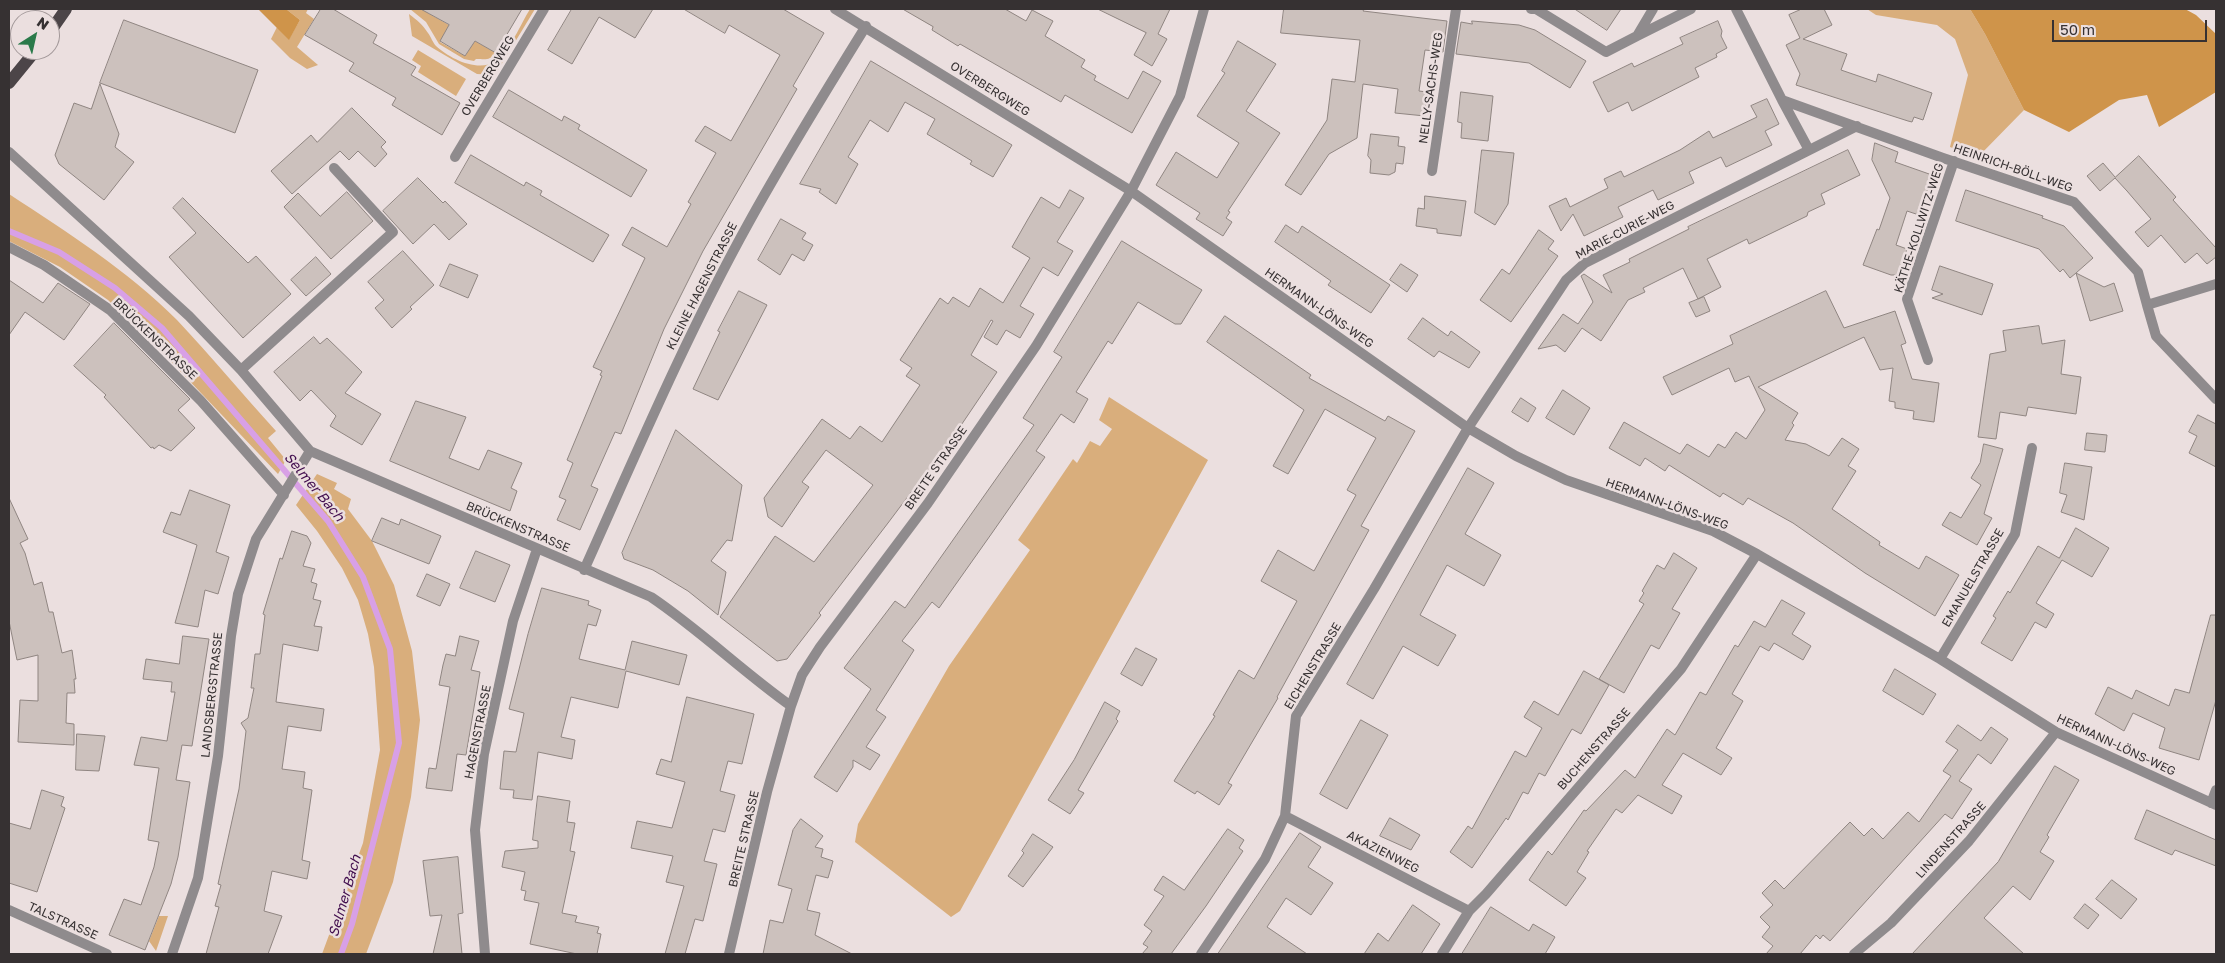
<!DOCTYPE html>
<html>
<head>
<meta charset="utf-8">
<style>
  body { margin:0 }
  #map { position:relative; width:2225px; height:963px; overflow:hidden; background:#ebdfdf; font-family:"Golos Text",sans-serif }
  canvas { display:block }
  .frame { position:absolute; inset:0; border:10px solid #363132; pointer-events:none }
  .north { position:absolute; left:10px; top:10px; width:50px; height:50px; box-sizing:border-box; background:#ebdfdf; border:1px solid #a3999a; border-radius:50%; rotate:35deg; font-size:14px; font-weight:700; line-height:20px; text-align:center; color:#363132 }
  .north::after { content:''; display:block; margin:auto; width:18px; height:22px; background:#2a7a4a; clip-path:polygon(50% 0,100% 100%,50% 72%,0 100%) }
  .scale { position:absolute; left:2052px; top:20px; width:155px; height:22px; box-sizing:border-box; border:2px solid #363132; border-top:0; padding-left:6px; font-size:15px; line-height:18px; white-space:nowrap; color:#363132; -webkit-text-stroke:4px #ebdfdf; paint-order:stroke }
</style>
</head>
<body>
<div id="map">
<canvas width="2225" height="963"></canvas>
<div class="frame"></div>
<div class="north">N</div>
<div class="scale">50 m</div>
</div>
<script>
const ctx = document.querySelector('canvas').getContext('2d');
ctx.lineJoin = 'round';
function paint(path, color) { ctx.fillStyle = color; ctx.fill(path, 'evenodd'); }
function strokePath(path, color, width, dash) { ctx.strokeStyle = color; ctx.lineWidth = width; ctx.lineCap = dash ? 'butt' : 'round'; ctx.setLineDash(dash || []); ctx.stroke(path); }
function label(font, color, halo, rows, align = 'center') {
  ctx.font = font + ' "Golos Text",sans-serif'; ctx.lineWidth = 5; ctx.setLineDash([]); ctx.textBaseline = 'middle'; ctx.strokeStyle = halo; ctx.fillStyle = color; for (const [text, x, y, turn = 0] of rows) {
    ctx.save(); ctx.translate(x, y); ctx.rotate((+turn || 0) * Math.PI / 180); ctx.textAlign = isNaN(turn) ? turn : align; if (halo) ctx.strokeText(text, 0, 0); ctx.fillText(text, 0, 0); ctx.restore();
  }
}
const green = new Path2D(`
  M286,9H308L306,13L314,19L297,47L318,65L307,69L290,58L271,39L277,27L289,39L300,20Z
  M410,9H430L428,13L449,25L440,42L465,56L475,41L496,53C489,61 486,59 476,59L474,61L464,59L439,44L426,22Z
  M530,9H535L495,75L477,74L412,36L409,14C417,20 423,25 428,33C431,37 433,43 436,46C450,59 479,73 496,61C509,52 522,22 530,9Z
  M1867,9H1970L1985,34L2024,110L1978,157L1950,147L1968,75L1955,39L1937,25L1876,15Z
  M418,50L466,79L456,96L418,72L421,66L412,60Z
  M9,194C67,232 127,270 177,320C211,356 243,395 276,431L268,438L286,460L278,474L161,351L108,300L60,267L9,241Z
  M1109,397L1208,460L960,911L951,917L855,842L858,824L949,666L1030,550L1018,540L1073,459L1077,463L1090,441L1100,446L1112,429L1099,420Z
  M317,474L337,483L334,489L351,499L348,509L372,541L394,585L412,651L420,720L411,797L393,882L366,954H322L363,843L380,750L374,667L368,634L358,600L342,568L317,531L296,505Z
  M159,916H168L156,951L149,941Z`);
const forest = new Path2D(`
  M258,9H286L300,20L289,40Z
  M1970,9H2185L2196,15L2216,34V92L2159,127L2147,95L2119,100L2069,132L2024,110L1985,34Z`);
const stream = new Path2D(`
  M9,231L59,252L115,288L162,328L328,521L363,577L390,649L399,743L352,924L341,954`);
const building = new Path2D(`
  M321,9H333L377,35L373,43L416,67L411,75L460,103L442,135L392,105L396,98L349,71L354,63L305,35Z
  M421,9H522L496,53L475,41L465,56L440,41L449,25Z
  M572,9H653L635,38L599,17L572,64L548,50Z
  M684,9H783L824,33L793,86L797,89L703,251L664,329L621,434L615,432L591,486L598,489L580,530L557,520L566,500L559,497L573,463L567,460L602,376L600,375L602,371L593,367L645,258L622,245L632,227L667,247L691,204L688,202L716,153L695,141L705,126L731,141L780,55L729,25L725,33Z
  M903,9H1005L1026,21L1032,10L1053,21L1045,36L1085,60L1081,67L1096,76L1094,80L1128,99L1143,71L1161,81L1132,133L1065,95L1061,102L960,44L958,46L932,30L933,27Z
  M1098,9H1170L1158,34L1167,39L1152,66L1134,55L1146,33Z
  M1284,9H1364L1363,11L1447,21L1443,52L1425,50L1419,91L1427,92L1425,116L1395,113L1398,89L1363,84L1357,138L1329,154L1301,195L1285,185L1327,120L1332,79L1355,82L1360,40L1281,33Z
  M1575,9H1621L1607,30Z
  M1802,9H1824L1832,25L1803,39L1847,54L1841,70L1876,82L1878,74L1932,93L1923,120L1914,117L1912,122L1908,121L1796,85L1800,74L1786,45L1800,38L1789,15Z
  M124,20L258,70L235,133L100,83Z
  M1472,21L1519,25L1535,30L1586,61L1570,88L1529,63L1456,54L1461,22L1472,24Z
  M1718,21L1722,31L1721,36L1727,48L1716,54L1717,57L1695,68L1699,77L1632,111L1628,102L1608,112L1593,82L1632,63L1634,67L1683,44L1680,38Z
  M1238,41L1276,64L1246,111L1280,133L1228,211L1230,212L1226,218L1232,222L1223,236L1196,219L1200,213L1156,185L1176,152L1217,178L1239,143L1197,116L1225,73L1222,71Z
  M871,61L1012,145L993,177L970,164L972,161L927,134L935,119L905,102L888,132L870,120L848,157L858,164L836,204L819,192L821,189L800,184Z
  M100,84L119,134L115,147L134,162L104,200L59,164L55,155L74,103L91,109Z
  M509,90L562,121L564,116L580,125L578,129L647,170L631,197L493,117Z
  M1461,92L1493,96L1488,141L1461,138L1462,123L1458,122Z
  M1767,99L1779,124L1765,131L1772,145L1726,167L1721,157L1689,172L1694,183L1658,200L1653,190L1618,207L1623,217L1584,236L1573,214L1561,231L1549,206L1566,198L1570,207L1608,188L1604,179L1621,171L1624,177L1680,150L1709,131L1713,138L1757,117L1751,106Z
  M352,108L386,142L381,147L387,154L375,167L358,151L349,160L340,151L292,194L271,171L311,135L317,142Z
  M1371,134L1399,137L1398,146L1405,147L1403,164L1396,163L1395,172L1389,175L1370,173L1371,160L1368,156Z
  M1875,143L1898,152L1895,162L1932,175L1919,215L1907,211L1896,245L1907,249L1898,275H1891L1863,265L1877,229L1879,230L1890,198L1872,160Z
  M1482,150L1514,153L1508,204L1495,225L1475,213Z
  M1848,150L1860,175L1821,194L1825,204L1808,212L1807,216L1749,244L1747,239L1707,259L1721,287L1698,299L1683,268L1643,288L1645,292L1628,300L1601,341L1582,328L1565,352L1556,345L1538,349L1563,314L1578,324L1593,302L1581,276L1584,274L1612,293L1603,275L1630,262L1629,259L1689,229L1688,227Z
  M471,155L524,186L526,182L542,191L540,195L609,235L593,262L455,183Z
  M2139,156L2176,197L2173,200L2216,248V257L2207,264L2197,253L2185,263L2161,235L2148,247L2135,232L2151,219L2127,191L2115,178L2100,191L2087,176L2103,163L2115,177Z
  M418,178L443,203L445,201L467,224L449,240L434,224L413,244L383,211Z
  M1070,190L1084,198L1057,242L1073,251L1058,276L1043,267L1020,306L1034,314L1020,338L1006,330L997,345L984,337L993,321L991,320L971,355L997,372L918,489L915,487L888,523L819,613L821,615L787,659L777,661L720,617L775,536L814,562L873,485L826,450L802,482L809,487L782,527L768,517L764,498L822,419L850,439L860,426L882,442L920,385L906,376L912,368L900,360L940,298L948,304L953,297L969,307L980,288L1003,303L1030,258L1012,247L1028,219L1041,197L1059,208Z
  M1966,190L2043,216L2042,218L2064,226L2093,258L2076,273L2104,287L2114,283L2123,311L2090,321L2076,273L2070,278L2063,269L2060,272L2039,249L1956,221Z
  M347,192L373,221L331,259L284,207L298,193L320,216Z
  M1425,196L1466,201L1461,236L1437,233V229L1416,226L1418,208L1424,209Z
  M183,198L248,263L256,256L291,294L243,338L169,257L196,233L173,208Z
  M781,219L806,233L802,239L813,245L804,261L792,254L780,275L758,260Z
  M1286,225L1298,233L1302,226L1390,285L1371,313L1328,285L1331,281L1275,242Z
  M1539,230L1554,241L1548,249L1558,256L1511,322L1480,300L1502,269L1509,274Z
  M1122,241L1202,290L1181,324H1175L1138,302L1112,344L1108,341L1076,392L1088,399L1074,423L1061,414L1036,451L1045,457L992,533L939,608L932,602L902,641L914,650L876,710L886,717L866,747L880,755L870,770L853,760V767L837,792L814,777L871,689L844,668L895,601L905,608L1034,425L1023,418L1062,357L1054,352Z
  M403,251L434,285L410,307L412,309L392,328L375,308L384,300L368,282Z
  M316,257L331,274L306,296L291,280Z
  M450,264L478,275L468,298L440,286Z
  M1401,264L1418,275L1407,292L1390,280Z
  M1940,266L1993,284L1982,315L1932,298L1943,294L1932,290Z
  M9,280L43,303L58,283L90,304L64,340L25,312L9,335Z
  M739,291L767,305L718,400L693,389L720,332L718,331Z
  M1826,291L1844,328L1895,311L1906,343L1901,345L1912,379L1939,383L1934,422L1913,419L1914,411L1895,408V402L1889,401L1893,368L1880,370L1864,337L1758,387L1798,413L1792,423L1794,425L1785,440L1806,444L1829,456L1842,438L1859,449L1848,466L1856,471L1832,509L1880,542L1879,545L1919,569L1926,556L1959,575L1935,616L1865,573L1793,523L1748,498L1743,505L1723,493L1720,497L1669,465L1665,471L1645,458L1640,466L1609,448L1624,422L1680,454L1687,444L1709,457L1718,444L1725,448L1736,432L1746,439L1765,410L1749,376L1735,382L1729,368L1672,395L1663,377L1733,344L1730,336Z
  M1704,297L1710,311L1696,317L1689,303Z
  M1225,316L1311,375L1309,378L1385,421L1388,416L1415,431L1361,526L1369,530L1277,697L1278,698L1228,783L1232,785L1219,805L1197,791L1195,794L1174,781L1215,716L1213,715L1239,670L1254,679L1297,601L1261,581L1278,550L1314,571L1356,495L1347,490L1376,438L1325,409L1288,474L1273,466L1304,410L1207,342Z
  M1423,318L1448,336L1451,331L1480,352L1469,368L1439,351L1434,357L1408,339Z
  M114,323L190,399L178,410L195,428L171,451L159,445L154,449L153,447L151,448L104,397L106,395L74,366Z
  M2039,326L2042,344L2065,340L2061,374L2081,377L2076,414L2028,407L2026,416L2000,412L1996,439L1978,437L1990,354L2006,351L2003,331Z
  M314,337L320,344L327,338L362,372L345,393L381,414L362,445L330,426L336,416L311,390L300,401L274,372Z
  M1563,390L1590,408L1574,435L1546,418Z
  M1521,398L1536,408L1528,422L1512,412Z
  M416,401L466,417L449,458L479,470L488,450L522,463L511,488L517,491L510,511L390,461Z
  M2198,415L2216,424V467L2189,453L2197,436L2189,432Z
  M676,430L742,485L732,541L727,540L711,561L726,572L718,615L688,591L653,570L624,559L622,553Z
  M2087,433L2107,435L2105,452L2085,450Z
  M1984,444L2003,449L1984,514L1992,518L1977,545L1942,525L1950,512L1961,518L1981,485L1971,478L1980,463Z
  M2065,463L2092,467L2084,520L2061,512L2067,495L2060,493Z
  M1468,468L1494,483L1465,534L1501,555L1484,586L1447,565L1420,615L1456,635L1438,666L1403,646L1373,699L1347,684Z
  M190,490L230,505L216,552L229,557L218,594L205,590L198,627L175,623L197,545L163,532L171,512L180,515Z
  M9,498L28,539L20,543L25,553L34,585L42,582L49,612H53L62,653L72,650L76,679H74L75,693H67L66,723L74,724V745L18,742L20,700L38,701V655L17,660L9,621Z
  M382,518L399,525L401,519L441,536L429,564L372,541Z
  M2076,528L2109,548L2092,577L2062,560L2036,603L2054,614L2046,628L2035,622L2012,661L1981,643L1996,618L1993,616L2008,591L2010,593L2038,546L2059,558Z
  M292,531L307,536L311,543L303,566L315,569L311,582L317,584L313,599L321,601L314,626L322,627L318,651L283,644L276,702L324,709L321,731L288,726L282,769L305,772L303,788L312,790L302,860L310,862L307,879L272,871L264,911L282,916L268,954H206L219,907L215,906L221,885L218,884L239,789L246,731L241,723L248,718L254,688H251L255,654H260L265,615L263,614L280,558L282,559Z
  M476,551L510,565L495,602L460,588Z
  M1674,553L1697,568L1672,609L1680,613L1659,649L1651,645L1624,693L1599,679L1644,604L1639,601L1644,593L1642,591L1657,565L1664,569Z
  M427,574L450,584L440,606L417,596Z
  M542,588L589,601L588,605L601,610L596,626L588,624L579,659L625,670L632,641L687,655L679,685L626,671L618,708L571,697L561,737L575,740L572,759L538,752L532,800L513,798L514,790L500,789L504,751L516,752L524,713L509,709L528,634Z
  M1782,600L1805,613L1792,634L1811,646L1803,660L1774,643L1769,651L1760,646L1732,694L1743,701L1716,748L1732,758L1721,775L1683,753L1662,785L1682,796L1672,814L1638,795L1622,813L1616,809L1587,851L1589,852L1577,872L1586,878L1566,906L1529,880L1548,851L1552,855L1584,810L1586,811L1625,770L1635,778L1667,729L1675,735L1700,692L1706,695L1735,645L1738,647L1754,621L1765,627Z
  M2211,615H2216V700L2199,760L2159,748L2165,728L2133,713L2124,731L2095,714L2108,687L2132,699L2136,690L2169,706L2175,689L2189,693Z
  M183,636L209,639L192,746L182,745L176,780L190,782L178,857L171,884L145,950L109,935L124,899L141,905L154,867L159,842L148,840L159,768L134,765L141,737L167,741L175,692H171L172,682L143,679L146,659L179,664Z
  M460,636L479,641L471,670L480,672L466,755L457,754L452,791L426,788L429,768L436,769L450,687L439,685L443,665L446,654L455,656Z
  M1136,648L1157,659L1142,686L1121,674Z
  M1895,669L1936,694L1923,715L1883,691Z
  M1584,671L1609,685L1581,734L1572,729L1545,776L1539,773L1528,794L1523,792L1508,820L1506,818L1472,868L1450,852L1468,826L1472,829L1515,751L1526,757L1542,728L1524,717L1534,701L1558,715Z
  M687,697L754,714L742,764L728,761L720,791L735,795L725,832L713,829L704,861L717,864L703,921L695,919L685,954H665L684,886L666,882L673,856L631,848L637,821L672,828L685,782L656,774L661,759L671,762Z
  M1105,702L1120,711L1116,719L1118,721L1078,790L1084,793L1070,814L1048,800L1074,760Z
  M1361,720L1388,735L1347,809L1320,794Z
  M1958,725L1981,741L1991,727L2008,739L1991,764L1978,754L1959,781L1972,789L1952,819L1945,814L1830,941L1823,935L1820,939L1816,935L1800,954H1766L1773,946L1762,937L1770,927L1760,917L1773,905L1762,893L1775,880L1784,889L1850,822L1864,836L1872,828L1883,839L1908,812L1919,822L1951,776L1943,771L1958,750L1946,742Z
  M77,734L105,736L99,771L76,770Z
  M2055,766L2079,780L2047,835L2049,837L2040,852L2054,861L2030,900L2013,886L1984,918L2024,954H1912L1998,862Z
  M42,790L64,797L61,806L65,808L37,892L9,883V823L30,829Z
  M538,796L570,801L567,822L575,823L570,851L575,852L562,913L577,916L575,922L599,927L597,933L601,934L597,954H577L530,944L539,903L524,900L526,891L521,890L525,872L502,867L505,851L538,848V841L533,840Z
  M2147,810L2216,840V866L2175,850L2172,855L2135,839Z
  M1390,818L1420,835L1411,850L1380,836Z
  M801,819L823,836L815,847L823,849L821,857L833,861L828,878L816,875L807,910L820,913L815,935L852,954H763L770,920L783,923L792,889L778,885L793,830Z
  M1228,829L1244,840L1239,848L1243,851L1206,906L1171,954H1142L1148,947L1143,944L1152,931L1144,925L1164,896L1154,890L1163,876L1184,890Z
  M1300,833L1321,847L1308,867L1333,883L1311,915L1286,898L1267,927L1307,954H1218Z
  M1033,834L1053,847L1023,887L1008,876L1024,853L1022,851Z
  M458,857L463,913L458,914L462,954H433L442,915L430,916L423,861Z
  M2112,880L2137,899L2121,919L2096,899Z
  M2085,904L2099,915L2088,929L2074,918Z
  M1413,905L1440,924L1421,954H1364L1378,933L1388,941Z
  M1491,907L1529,931L1533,924L1555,937L1545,954H1462Z`);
const street = new Path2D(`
  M835,9L1131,191L1468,428L1516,456L1566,480L1713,531L1757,554L1940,659L2056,732L2216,805
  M1531,9H1536L1606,52L1637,36L1653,9
  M1736,9L1782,100L1943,158L2074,202L2138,272L2147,305L2216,284
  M1637,36L1691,9
  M1782,100L1809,150
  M9,152L189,316L241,370L310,451L651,597C700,630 743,672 791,706
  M455,157L544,9
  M1432,171L1456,9
  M9,247L44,265L110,310L201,401L284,495
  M2147,305L2156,336L2216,399
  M1928,360L1907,299L1954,161
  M241,370L393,232L334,168
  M584,570C636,454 686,336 748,224C785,157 825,92 866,26
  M1940,659L2015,534L2032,448
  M2211,803L2216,790
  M1285,816L1469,911
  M9,910L107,954
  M172,954L198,878L218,756L231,636L238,594L256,539L310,451
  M485,954L475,830L484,754L513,621L537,549
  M729,954L767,792L791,706L802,675L820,647L928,503L1036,346L1131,191L1180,96L1204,9
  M1201,954L1265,859L1285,816L1296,716L1374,589L1468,428L1566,280L1585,263L1857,126
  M1442,954L1469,911L1486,894L1681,669L1757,554
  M1854,954L1891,923L1969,841L2056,732`);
const primary = new Path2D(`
  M50,32L66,9
  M9,83L36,50`);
const streetNames = [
  ["OVERBERGWEG",488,76,-59],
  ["NELLY-SACHS-WEG",1431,88,-82],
  ["OVERBERGWEG",990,89,32],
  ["HEINRICH-BÖLL-WEG",2013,168,19],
  ["KÄTHE-KOLLWITZ-WEG",1919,228,-72],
  ["MARIE-CURIE-WEG",1625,230,-28],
  ["KLEINE HAGENSTRASSE",702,286,-63],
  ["HERMANN-LÖNS-WEG",1319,308,35],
  ["BRÜCKENSTRASSE",155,339,44],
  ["BREITE STRASSE",936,468,-55],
  ["HERMANN-LÖNS-WEG",1667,504,20],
  ["BRÜCKENSTRASSE",518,527,23],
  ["EMANUELSTRASSE",1973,578,-60],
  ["EICHENSTRASSE",1313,666,-59],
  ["LANDSBERGSTRASSE",212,695,-84],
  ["HAGENSTRASSE",478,732,-79],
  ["HERMANN-LÖNS-WEG",2116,745,25],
  ["BUCHENSTRASSE",1594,749,-49],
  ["BREITE STRASSE",744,839,-77],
  ["LINDENSTRASSE",1951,840,-48],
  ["AKAZIENWEG",1383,852,27],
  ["TALSTRASSE",63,921,24]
];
const waterNames = [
  ["Selmer Bach",314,487,50],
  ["Selmer Bach",345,896,-74]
];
paint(green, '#d9ae7c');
paint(forest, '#cf944a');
strokePath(stream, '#d8a0e6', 6);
paint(building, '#ccc1bd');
strokePath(building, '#8f8581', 1);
strokePath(street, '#8f8b8d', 10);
strokePath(primary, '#4c4548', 12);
label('12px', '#363132', '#ebdfdf', streetNames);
label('italic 14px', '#420e4e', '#ebdfdf', waterNames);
</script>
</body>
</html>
